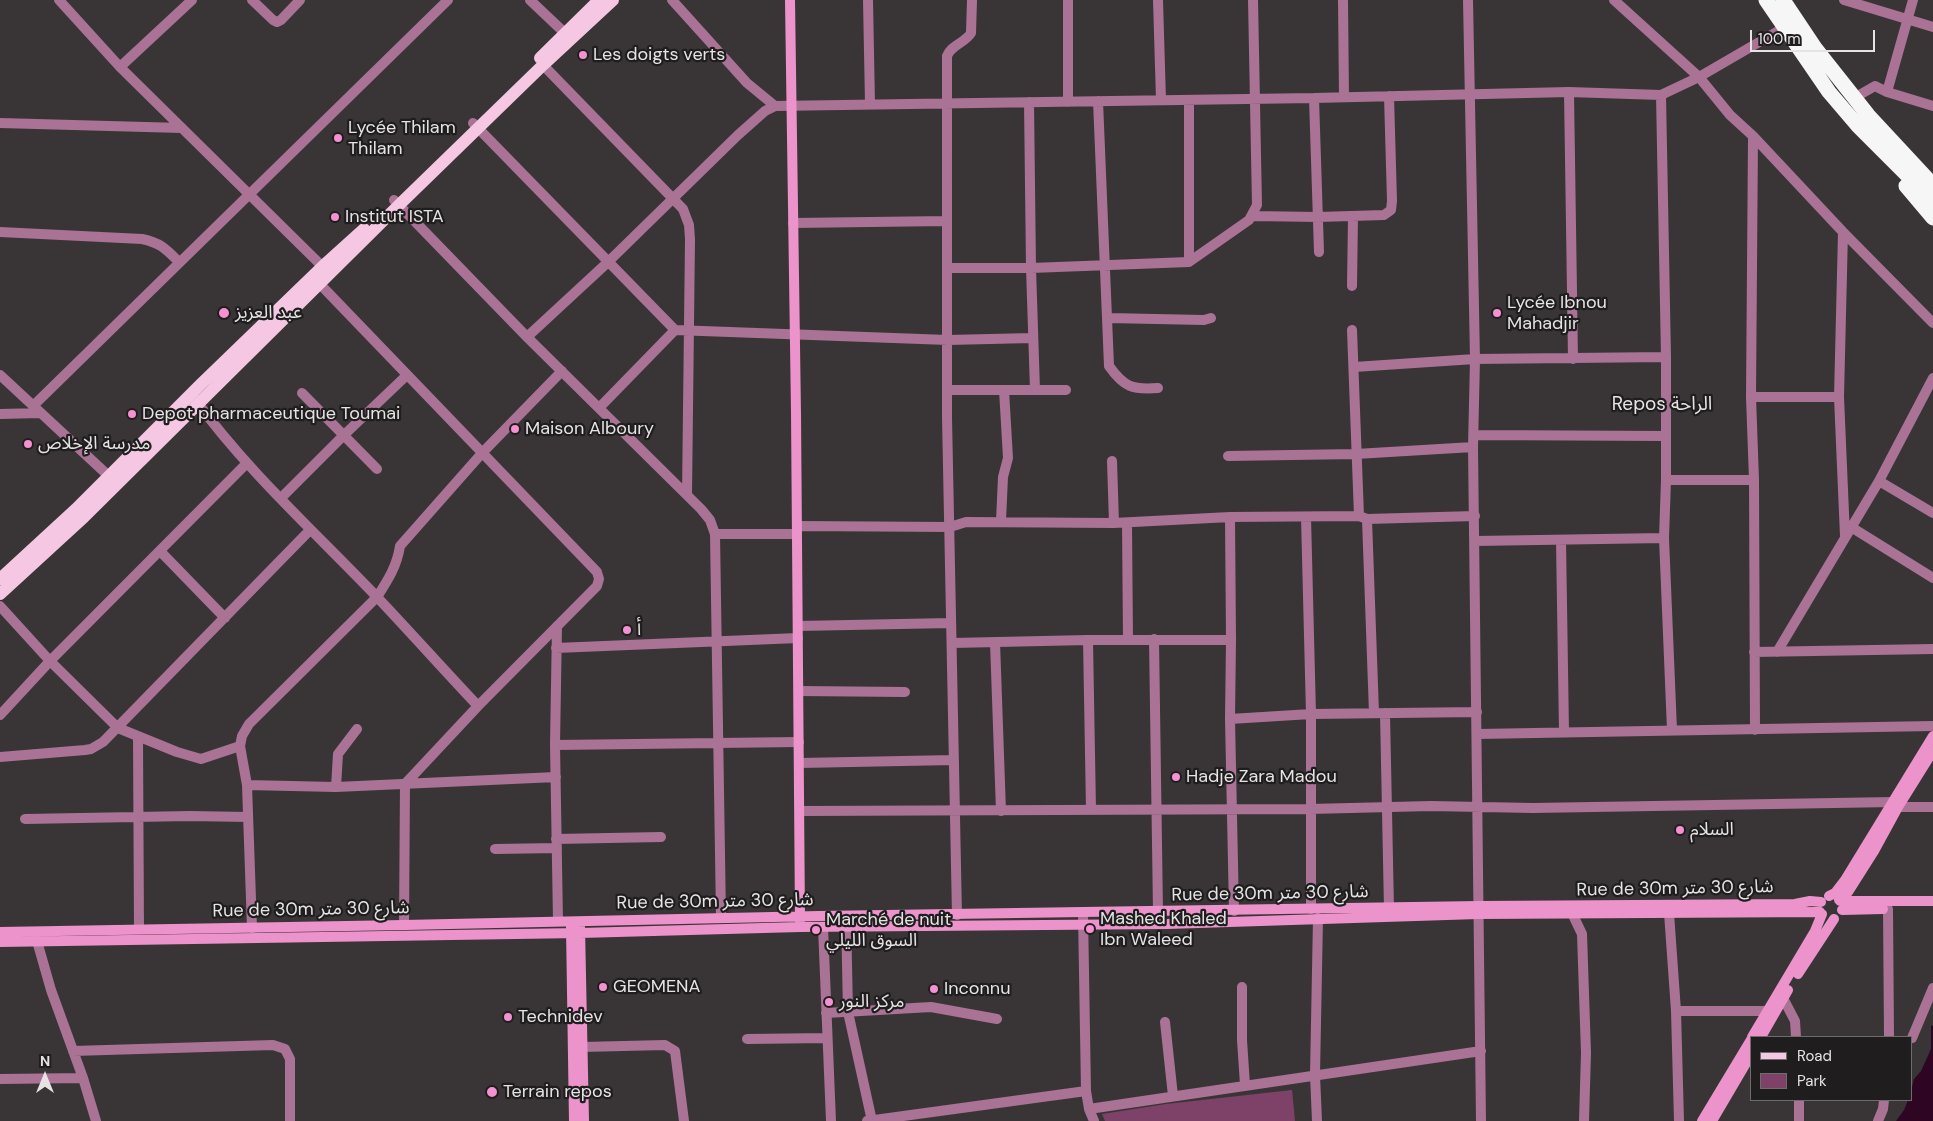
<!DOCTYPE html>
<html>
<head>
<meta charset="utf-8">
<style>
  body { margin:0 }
  #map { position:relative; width:1933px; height:1121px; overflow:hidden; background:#393537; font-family:"DM Sans",sans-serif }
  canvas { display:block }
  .legend { position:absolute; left:1750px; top:1036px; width:162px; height:65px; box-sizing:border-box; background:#1f1d1e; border:1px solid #6f6c6e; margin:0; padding:6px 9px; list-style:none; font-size:15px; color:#e6e3e5 }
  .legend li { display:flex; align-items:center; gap:10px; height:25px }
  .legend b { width:25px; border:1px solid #6f6c6e }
  .north { position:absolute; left:20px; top:1051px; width:50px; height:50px; -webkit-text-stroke:4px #1f1d1e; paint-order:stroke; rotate:0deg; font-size:14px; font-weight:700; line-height:20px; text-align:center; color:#e6e3e5 }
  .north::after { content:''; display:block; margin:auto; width:18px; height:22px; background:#e6e3e5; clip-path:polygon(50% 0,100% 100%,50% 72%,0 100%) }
  .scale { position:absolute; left:1750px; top:30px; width:125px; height:22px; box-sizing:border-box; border:2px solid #e6e3e5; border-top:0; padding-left:6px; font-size:15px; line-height:18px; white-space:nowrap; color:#e6e3e5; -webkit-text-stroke:4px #1f1d1e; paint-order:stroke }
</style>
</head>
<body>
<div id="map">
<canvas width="1933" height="1121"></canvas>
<ul class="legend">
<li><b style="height:6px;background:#f5c7e2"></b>Road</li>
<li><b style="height:14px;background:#7e4269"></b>Park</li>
</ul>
<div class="north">N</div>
<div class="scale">100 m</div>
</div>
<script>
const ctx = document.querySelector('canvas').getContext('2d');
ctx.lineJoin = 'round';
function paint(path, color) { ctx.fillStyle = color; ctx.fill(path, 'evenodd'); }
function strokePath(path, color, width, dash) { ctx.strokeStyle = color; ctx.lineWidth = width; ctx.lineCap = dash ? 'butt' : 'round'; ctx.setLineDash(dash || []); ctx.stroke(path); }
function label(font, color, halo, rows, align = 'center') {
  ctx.font = font + ' "DM Sans","Noto Sans Arabic",sans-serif'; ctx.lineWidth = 4.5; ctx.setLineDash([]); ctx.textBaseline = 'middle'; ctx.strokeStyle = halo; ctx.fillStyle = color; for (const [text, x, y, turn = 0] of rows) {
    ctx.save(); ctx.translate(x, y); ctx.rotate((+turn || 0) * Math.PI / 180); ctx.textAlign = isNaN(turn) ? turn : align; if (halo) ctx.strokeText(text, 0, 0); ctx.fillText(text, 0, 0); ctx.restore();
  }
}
const green = new Path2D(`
  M1292,1090L1295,1121H1105L1102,1114L1166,1104Z`);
const water = new Path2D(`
  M1933,1025V1121H1896L1904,1110L1908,1100H1912V1087L1914,1079L1921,1071L1931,1049V1026Z`);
const street = new Path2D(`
  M59,0L120,67L327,271
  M252,0L273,20L277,22L281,20L300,0
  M530,0L569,37
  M672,0L747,83L775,106
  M868,0L870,104
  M1068,0V102
  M1158,0L1161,100
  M1343,0L1344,97
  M1468,0L1475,359L1473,447L1481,1121
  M1614,0L1699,77L1730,115L1753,136L1751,397L1754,480L1755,730
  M1844,0L1933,27
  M543,65L683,209L689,225L690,239L687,495
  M120,67L192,0
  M1569,92L1573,359
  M1887,92L1913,0
  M1314,98L1319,252
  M1854,98L1875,86L1887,92L1933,106
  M1098,101L1109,366C1124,387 1132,390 1158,388
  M1029,102L1031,268L1035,390
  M0,123L182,128
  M473,123L675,330L948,340L1032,338
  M1753,136L1843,232L1933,323
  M394,200L527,337L701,509L710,520L715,534L721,918
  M1253,216L1318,217L1384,215L1391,210L1392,201L1389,96
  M793,223L947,221
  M0,232L142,239C161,243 166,249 179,262
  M1843,232L1839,397L1845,536
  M1189,262V100
  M948,268H1031L1189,262L1249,220L1257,205L1253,0
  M315,279L597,572L599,579L597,586L478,706L405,784L404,925
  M1352,286L1353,216
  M1108,318L1204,320L1211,318
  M1352,330L1359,516
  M527,337L607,263L738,135L765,111L775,106L1314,98L1569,92L1661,95
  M1354,367L1475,359L1666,357
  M0,375L113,480
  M947,390H1066
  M302,393L377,469
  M1751,397H1839
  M194,398C247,471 315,532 377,597C411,633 444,670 478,706
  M33,406L448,0
  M599,408L675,330
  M0,414L41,413
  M1474,435L1665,436
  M1228,456L1356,454L1473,447
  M1112,461L1114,523
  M1666,480H1754
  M1879,481L1933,513
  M281,498L344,435L407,375
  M1230,517L1231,640L1230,719L1234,911
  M1306,517L1311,714V909
  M1367,519L1374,713
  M1001,521L1003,477L1008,458L1004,390
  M1127,523L1128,640
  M797,526L950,527L966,522L1114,523L1230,517L1359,516L1367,519L1475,516
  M1851,527L1933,578
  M715,534H797
  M1561,540L1564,732
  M1475,541L1664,538
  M160,551L225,618
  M0,606L50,661L118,728L177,752L201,759L240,746
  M557,626L555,745L558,921
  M798,626L951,623
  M1154,639L1158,912
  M1088,640L1091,810
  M995,642L1001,811
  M952,643L1088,640H1231
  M556,648L798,638
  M1754,652L1933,649
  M1777,652L1879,481L1933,378
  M799,691L905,692
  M1385,713L1389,909
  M0,715L50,661L247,463
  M1230,719L1311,714L1477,712
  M1672,730L1664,538L1666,480V357L1661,95L1699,77L1785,27
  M1478,734L1933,726
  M138,737L139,929
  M555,745L799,742
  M0,757L85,750L91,749L103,742L310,530
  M800,763L954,760
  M247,785L336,787L556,777
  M336,787L338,754L357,729
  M1898,807H1933
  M800,811L1310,809L1431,806L1533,808L1894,802
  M25,819L190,816L248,817
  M556,839L661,837
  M495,849L557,848
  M1888,909L1889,1037
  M1083,913L1086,1091L1089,1109L1094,1121
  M1572,913L1582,934L1586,1053L1584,1121
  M1669,913L1676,1011L1679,1121
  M957,915L947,417V56C951,45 965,43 971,33L972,0
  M846,916L848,1012L872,1121
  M823,927L831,1121
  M252,928L247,785L240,746L242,736L249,724L377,597C388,580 397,566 400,546L483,452L562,371
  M35,934L51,990L83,1078L96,1121
  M1242,987V1040L1245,1085
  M1783,998L1795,1021L1796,1037
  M1676,1011H1768
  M826,1013L931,1007L997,1019
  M1165,1022L1173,1096
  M1912,1038L1933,988
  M747,1039L827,1038
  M582,1047L665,1045L675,1051L684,1121
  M73,1051L273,1045L285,1049L290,1059V1121
  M0,1079L83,1078
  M1089,1109L1481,1051
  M867,1121L1086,1091
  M1317,1121L1315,1075L1318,918
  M1799,1121V1100
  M1878,1121L1883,1109L1884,1100`);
const secondary = new Path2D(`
  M790,0L796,413L800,921
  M1829,896L1835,893L1845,880L1933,736
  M1839,900L1848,892L1874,851L1898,807L1933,751
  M1840,901H1933
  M1842,910L1883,909
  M571,927L574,1121
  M580,927L584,1121
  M0,932L404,925L819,916L1479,906L1795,904L1810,901L1821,902
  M0,942L580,933L800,927L1167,924L1478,914L1820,912
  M1798,974L1834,919
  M1752,1037L1815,931L1822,914
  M1761,1037L1788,990
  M1702,1121L1752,1038
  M1712,1121L1752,1053`);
const primary = new Path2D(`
  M540,58L599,0
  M0,579L76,509L200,385L323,266L364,229
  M0,594L84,517L400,204L543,65L613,0`);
const highway = new Path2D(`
  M1766,0L1829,92L1858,126L1933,201
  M1783,0L1815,48L1868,115L1933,185
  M1906,186L1933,218`);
const markers = [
  [583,55,5,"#f590d1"],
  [338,138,5,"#f590d1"],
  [335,217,5,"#f590d1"],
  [224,313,6,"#f590d1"],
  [1497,313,5,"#f590d1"],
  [132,414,5,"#f590d1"],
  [515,429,5,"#f590d1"],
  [28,444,5,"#f590d1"],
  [627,630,5,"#f590d1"],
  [1176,777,5,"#f590d1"],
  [1680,830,5,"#f590d1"],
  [1090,929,5,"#f590d1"],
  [816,930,5,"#f590d1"],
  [603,987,5,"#f590d1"],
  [934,989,5,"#f590d1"],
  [829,1002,5,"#f590d1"],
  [508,1017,5,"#f590d1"],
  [492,1092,6,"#f590d1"]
];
const poiNames = [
  ["Les doigts verts",593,55],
  ["Lycée Thilam",348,128],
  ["Thilam",348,149],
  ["Institut ISTA",345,217],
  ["Lycée Ibnou",1507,303],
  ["Mahadjir",1507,324],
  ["عبد العزيز",235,313],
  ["Depot pharmaceutique Toumai",142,414],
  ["Maison Alboury",525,429],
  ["مدرسة الإخلاص",38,444],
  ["أ",637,630],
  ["Hadje Zara Madou",1186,777],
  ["السلام",1690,830],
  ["Mashed Khaled",1100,919],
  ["Ibn Waleed",1100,940],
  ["Marché de nuit",826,920],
  ["السوق الليلي",826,941],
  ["GEOMENA",613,987],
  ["Inconnu",944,989],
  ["مركز النور",839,1002],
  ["Technidev",518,1017],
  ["Terrain repos",503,1092]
];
const streetNames = [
  ["Rue de 30m شارع 30 متر",1675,889,-1],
  ["Rue de 30m شارع 30 متر",1270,894,-1],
  ["Rue de 30m شارع 30 متر",715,902,-1],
  ["Rue de 30m شارع 30 متر",311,910,-1]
];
const neighbourhoodNames = [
  ["Repos الراحة",1662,405]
];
paint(green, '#7e4269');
paint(water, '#2e0623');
strokePath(street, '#aa7295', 10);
strokePath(secondary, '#eb93ca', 10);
strokePath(primary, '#f5c7e2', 12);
strokePath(highway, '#f6f6f6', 15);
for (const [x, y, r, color] of markers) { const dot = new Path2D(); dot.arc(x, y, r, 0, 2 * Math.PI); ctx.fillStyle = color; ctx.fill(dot); strokePath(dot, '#1f1d1e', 2); }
label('18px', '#e6e3e5', '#1f1d1e', poiNames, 'left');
label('18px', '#e6e3e5', '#1f1d1e', streetNames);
label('19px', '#e6e3e5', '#1f1d1e', neighbourhoodNames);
</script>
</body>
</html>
